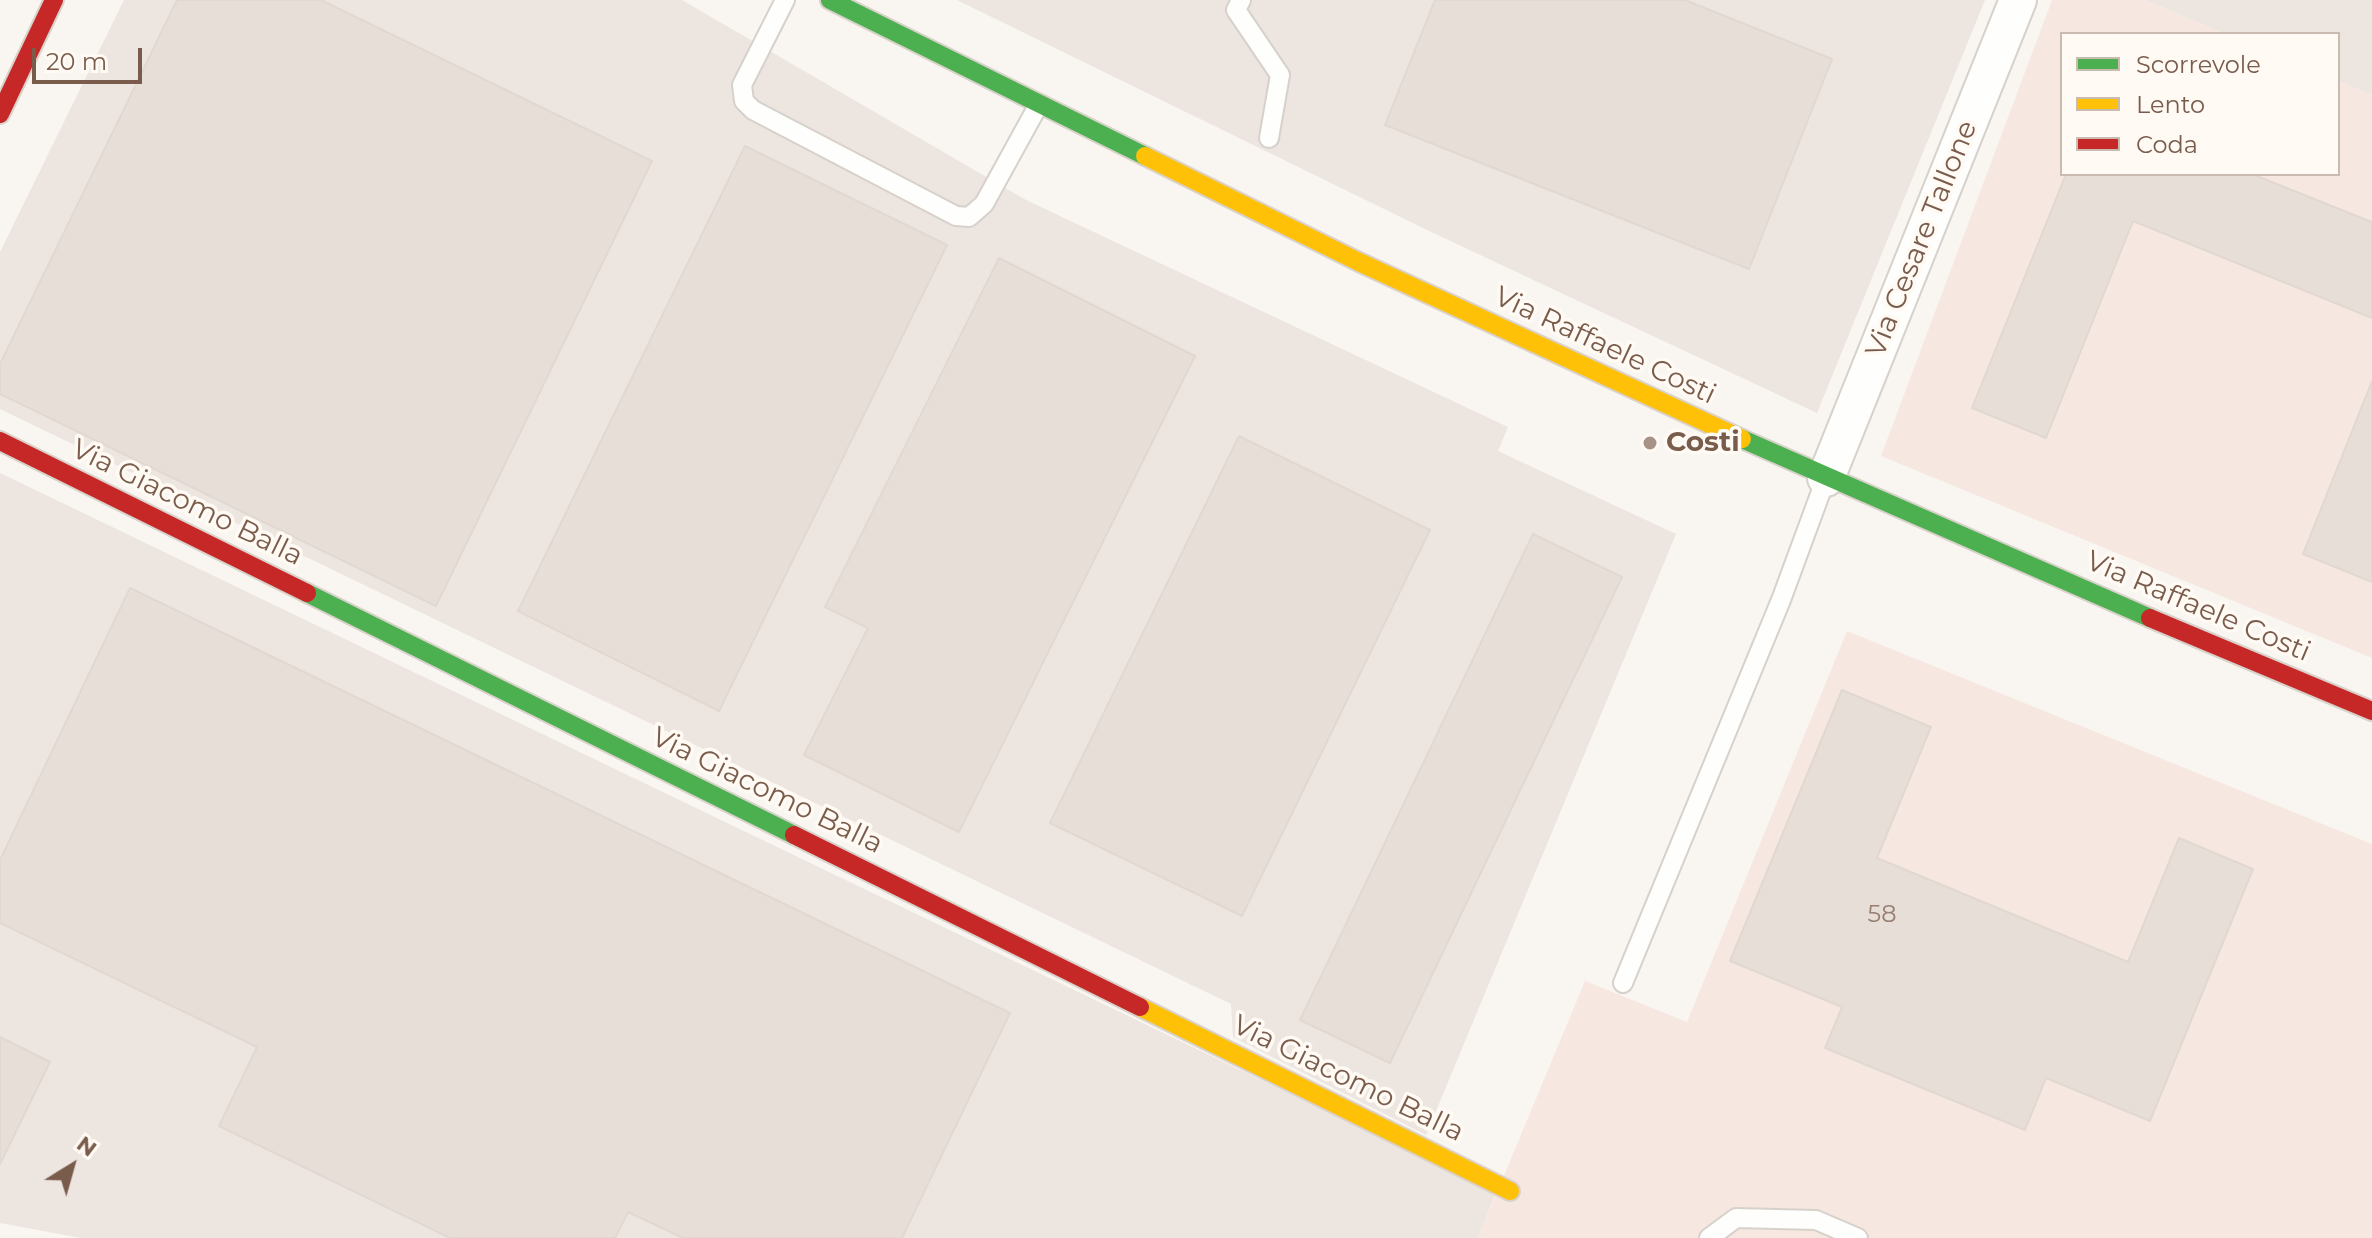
<!DOCTYPE html>
<html>
<head>
<meta charset="utf-8">
<style>
  body { margin:0 }
  #map { position:relative; width:2372px; height:1238px; overflow:hidden; background:#f9f5f0; font-family:Montserrat,sans-serif }
  canvas { display:block }
  .legend { position:absolute; left:2060px; top:32px; width:280px; height:144px; box-sizing:border-box; background:#fffaf3; border:2px solid #cabbb1; margin:0; padding:10px 14px; list-style:none; font-size:24px; color:#7a5c4d }
  .legend li { display:flex; align-items:center; gap:16px; height:40px }
  .legend b { width:40px; border:2px solid #cabbb1 }
  .north { position:absolute; left:32px; top:1126px; width:80px; height:80px; -webkit-text-stroke:6px #fffaf3; paint-order:stroke; rotate:37deg; font-size:22px; font-weight:700; line-height:32px; text-align:center; color:#7a5c4d }
  .north::after { content:''; display:block; margin:auto; width:28px; height:36px; background:#7a5c4d; clip-path:polygon(50% 0,100% 100%,50% 72%,0 100%) }
  .scale { position:absolute; left:32px; top:48px; width:110px; height:36px; box-sizing:border-box; border:4px solid #7a5c4d; border-top:0; padding-left:10px; font-size:24px; line-height:28px; white-space:nowrap; color:#7a5c4d; -webkit-text-stroke:6px #fffaf3; paint-order:stroke }
</style>
</head>
<body>
<div id="map">
<canvas width="2372" height="1238"></canvas>
<ul class="legend">
<li><b style="height:10px;background:#4caf50"></b>Scorrevole</li>
<li><b style="height:10px;background:#ffc107"></b>Lento</li>
<li><b style="height:10px;background:#c62828"></b>Coda</li>
</ul>
<div class="north">N</div>
<div class="scale">20 m</div>
</div>
<script>
const ctx = document.querySelector('canvas').getContext('2d');
ctx.lineJoin = 'round';
function paint(path, color) { ctx.fillStyle = color; ctx.fill(path, 'evenodd'); }
function strokePath(path, color, width, dash) { ctx.strokeStyle = color; ctx.lineWidth = width; ctx.lineCap = dash ? 'butt' : 'round'; ctx.setLineDash(dash || []); ctx.stroke(path); }
function label(font, color, halo, rows, align = 'center') {
  ctx.font = font + ' Montserrat,sans-serif'; ctx.lineWidth = 7; ctx.setLineDash([]); ctx.textBaseline = 'middle'; ctx.strokeStyle = halo; ctx.fillStyle = color; for (const [text, x, y, turn = 0] of rows) {
    ctx.save(); ctx.translate(x, y); ctx.rotate((+turn || 0) * Math.PI / 180); ctx.textAlign = isNaN(turn) ? turn : align; if (halo) ctx.strokeText(text, 0, 0); ctx.fillText(text, 0, 0); ctx.restore();
  }
}
const commercial = new Path2D(`
  M2052,0H2145L2226,34H2062V174H2338V81L2372,95V658L1881,456Z
  M1847,631L2372,844V1238H1478L1585,981L1687,1022Z`);
const industrial = new Path2D(`
  M124,0H682L1026,200L1508,427L1498,451L1676,534L1426,1135L1233,1037L1231,1004L0,409V252Z
  M957,0H1985L1817,413L1427,230Z
  M2145,0H2372V95L2338,81V34H2226Z
  M0,473L1496,1193L1478,1238H81L0,1223Z`);
const building = new Path2D(`
  M177,0H321L652,161L436,606L0,394V364Z
  M1435,0H1685L1832,59L1749,269L1385,125Z
  M745,146L947,245L719,711L518,611Z
  M2066,174H2252L2372,222V318L2133,221L2046,438L1972,408Z
  M999,258L1195,356L959,832L804,755L868,628L825,607Z
  M2372,381V582L2303,554Z
  M1239,436L1430,530L1242,916L1050,823Z
  M1533,534L1622,577L1390,1063L1300,1020Z
  M130,588L1010,1013L902,1238H683L628,1212L615,1238H450L219,1126L257,1047L0,923V860Z
  M1842,690L1931,727L1877,858L2128,962L2179,838L2253,869L2150,1121L2046,1078L2025,1130L1825,1048L1842,1007L1730,961Z
  M0,1037L50,1062L0,1164Z`);
const lane = new Path2D(`
  M785,0L742,85L744,101L753,110L956,216L969,217L984,204L1039,104
  M1241,0L1236,10L1280,75L1269,138
  M1623,983L1781,600L1826,478
  M1709,1238L1736,1218L1816,1220L1858,1238`);
const street = new Path2D(`
  M1826,478L2018,0`);
const fast = new Path2D(`
  M830,0L1145,156
  M1742,439L2150,618
  M307,593L794,835`);
const slow = new Path2D(`
  M1145,156L1359,262L1742,439
  M1140,1007L1510,1191`);
const jam = new Path2D(`
  M0,114L54,0
  M0,441L307,593
  M2150,618L2372,711
  M794,835L1140,1007`);
const markers = [
  [1650,443,8,"#a69286"]
];
const numberNames = [
  ["58",1882,915]
];
const streetNames = [
  ["Via Cesare Tallone",1922,239,-68],
  ["Via Raffaele Costi",1605,346,25],
  ["Via Giacomo Balla",187,503,26],
  ["Via Raffaele Costi",2198,607,23],
  ["Via Giacomo Balla",767,791,26],
  ["Via Giacomo Balla",1348,1079,26]
];
const poiNames = [
  ["Costi",1666,443]
];
paint(commercial, '#f6e8e1');
paint(industrial, '#ede5e0');
paint(building, '#e6ded7');
strokePath(building, '#e2d8d2', 2);
strokePath(lane, '#d7d1cb', 22);
strokePath(street, '#d7d1cb', 40);
strokePath(fast, '#d9d2cb', 22);
strokePath(slow, '#d9d2cb', 22);
strokePath(jam, '#d9d2cb', 22);
strokePath(lane, '#fefefd', 18);
strokePath(street, '#fefefd', 36);
strokePath(fast, '#4caf50', 18);
strokePath(slow, '#ffc107', 18);
strokePath(jam, '#c62828', 18);
for (const [x, y, r, color] of markers) { const dot = new Path2D(); dot.arc(x, y, r, 0, 2 * Math.PI); ctx.fillStyle = color; ctx.fill(dot); strokePath(dot, '#fffaf3', 3); }
label('24px', '#977e72', null, numberNames);
label('28px', '#7a5c4d', '#fffaf3', streetNames);
label('bold 28px', '#7a5c4d', '#fffaf3', poiNames, 'left');
</script>
</body>
</html>
